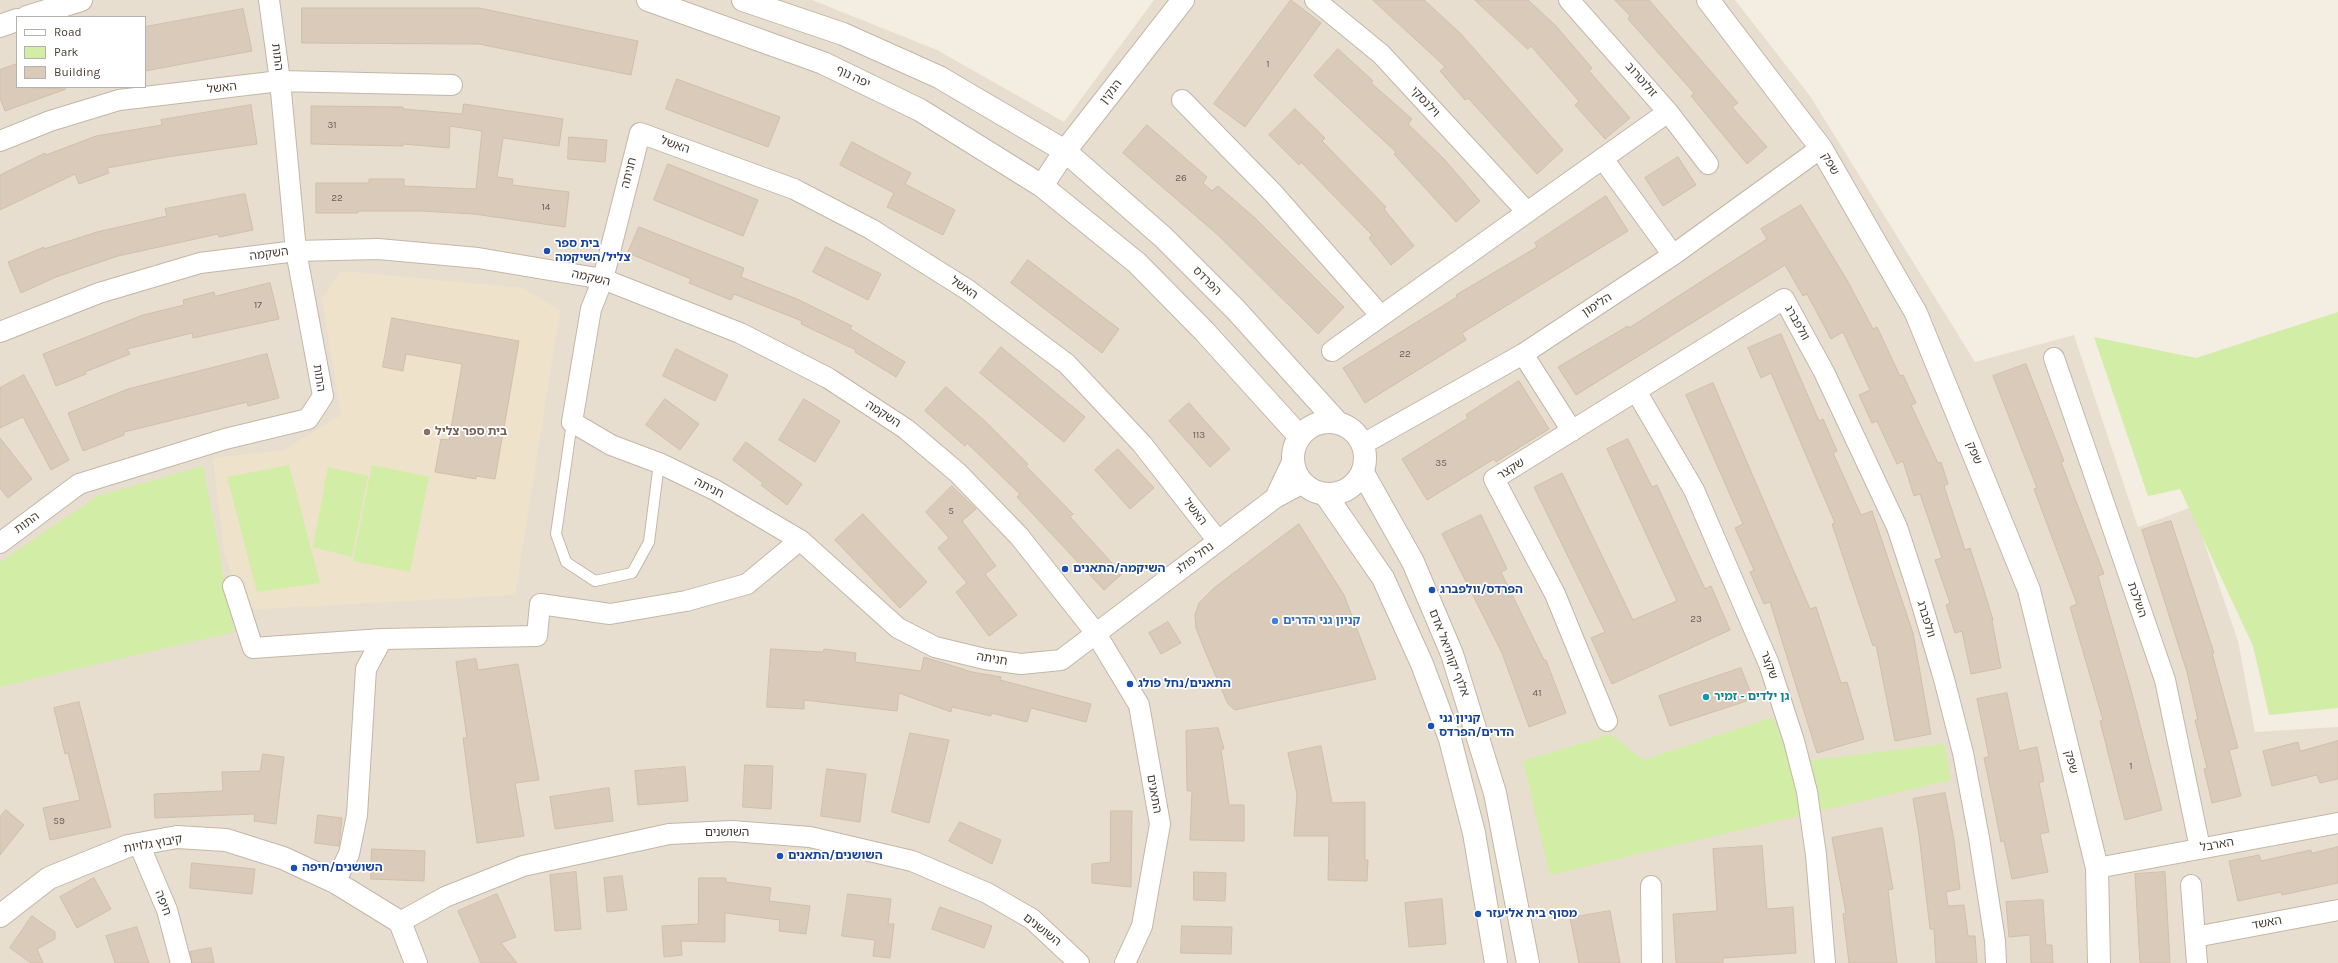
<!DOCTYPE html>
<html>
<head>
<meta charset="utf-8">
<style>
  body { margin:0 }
  #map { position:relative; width:2338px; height:963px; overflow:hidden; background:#f3ede2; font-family:Karla,sans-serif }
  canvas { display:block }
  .legend { position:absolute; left:16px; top:16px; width:130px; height:72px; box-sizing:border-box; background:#fff; border:1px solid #b5b1ad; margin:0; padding:5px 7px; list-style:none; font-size:12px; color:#453c32 }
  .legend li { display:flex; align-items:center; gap:8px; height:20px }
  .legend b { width:20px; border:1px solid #b5b1ad }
</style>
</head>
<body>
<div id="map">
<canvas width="2338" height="963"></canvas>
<ul class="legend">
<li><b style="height:5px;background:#fff"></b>Road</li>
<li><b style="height:11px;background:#d2eda5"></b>Park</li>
<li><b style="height:11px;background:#d9cab9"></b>Building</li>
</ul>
</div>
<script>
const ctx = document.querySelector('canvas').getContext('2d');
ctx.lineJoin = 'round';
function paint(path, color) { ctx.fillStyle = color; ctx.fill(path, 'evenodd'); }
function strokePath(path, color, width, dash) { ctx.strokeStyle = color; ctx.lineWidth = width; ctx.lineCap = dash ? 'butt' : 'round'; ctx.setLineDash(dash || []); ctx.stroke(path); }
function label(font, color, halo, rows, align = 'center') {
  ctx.font = font + ' Karla,"Noto Sans Hebrew",sans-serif'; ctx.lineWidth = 3.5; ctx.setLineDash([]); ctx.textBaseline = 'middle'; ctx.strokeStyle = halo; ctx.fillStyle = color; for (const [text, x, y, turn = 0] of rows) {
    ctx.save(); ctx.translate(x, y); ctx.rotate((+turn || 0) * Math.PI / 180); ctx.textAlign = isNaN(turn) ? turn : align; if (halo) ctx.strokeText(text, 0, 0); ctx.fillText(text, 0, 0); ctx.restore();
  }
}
const residential = new Path2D(`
  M0,0H812L937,50L1064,122L1154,0H1735L1810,96L1975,362L2074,335L2138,527L2192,507L2238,641L2255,732L2338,727V963H0ZM17,17H145V87H17Z`);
const education = new Path2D(`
  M341,271L523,288L560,311L515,595L244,610L224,551L213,458L284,450L341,415L322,299Z`);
const green = new Path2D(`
  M2338,312V708L2269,715L2253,646L2180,489L2148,496L2094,337L2196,358Z
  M289,465L320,583L257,592L227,477Z
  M372,465L429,477L410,572L353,561Z
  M203,466L234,632L0,687V562L98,496Z
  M328,467L368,476L352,557L313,547Z
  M1773,717L1790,763L1944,744L1951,780L1550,875L1523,761L1611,734L1643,760Z`);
const building = new Path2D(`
  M1291,0L1321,23L1245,127L1214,104Z
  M1373,0H1424L1461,34L1563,150L1537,174L1468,98L1465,100L1440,71L1445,67Z
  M1475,0H1528L1556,26L1592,68L1589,71L1630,118L1605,139L1575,105L1579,101L1531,46L1528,49Z
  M1615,0H1649L1738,103L1732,107L1767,147L1747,164L1691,96L1694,93L1628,19L1630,16Z
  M302,8H479L638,41L631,75L479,44L302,43Z
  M243,9L252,51L145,71V27Z
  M1338,49L1373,81L1371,83L1412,119L1408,124L1444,159L1480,201L1456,222L1394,154L1396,152L1314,76Z
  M17,64V87L66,89L5,111L0,98V70Z
  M677,79L780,117L768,147L666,109Z
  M464,104L563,119L559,146L503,138L497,177L513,179L512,185L569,192L565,227L474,214L421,211H358V213H316V183H369V179H404V186L476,189L482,131L450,126L449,148L403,144V146L311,144V106L403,107V109L462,114Z
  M251,105L257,144L167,157L107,168L109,173L79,184L75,174L0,210V175L45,153L46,155L96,136L162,125L161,120Z
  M1295,109L1325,138L1322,141L1386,207L1384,209L1414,246L1391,265L1369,238L1372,235L1301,162L1299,165L1269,135Z
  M1147,125L1207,177L1203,183L1212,191L1218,186L1255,218L1344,307L1318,334L1218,235L1123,153Z
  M569,137L607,140L605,162L568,159Z
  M852,142L911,173L905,184L955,210L943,235L887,207L894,193L840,165Z
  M1678,157L1696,185L1663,206L1645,178Z
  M668,164L758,200L743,236L654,200Z
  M245,194L253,230L219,237L218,234L118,256L56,277L21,293L8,262L44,247V249L97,232L167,216L165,209Z
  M1606,196L1628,231L1462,333L1466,340L1365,403L1343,368L1457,297L1456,295L1537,247L1535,243Z
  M1801,205L1847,280L1873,329L1877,327L1900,376L1903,375L1916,403L1911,405L1938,463L1941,462L1948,484L1944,486L1965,550L1970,548L1982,584L1993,620L1992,621L2001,668L1971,674L1962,631L1955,633L1946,605L1950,603L1935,560L1942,558L1920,494L1914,496L1903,461L1897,464L1877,421L1872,423L1859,395L1870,390L1843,332L1831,339L1807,294L1803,296L1785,265L1576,395L1558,367L1628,326L1629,328L1767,239L1761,229Z
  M639,227L744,268L741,277L797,299L852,326L850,329L905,362L896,377L855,352L856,350L801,324L802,321L734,294L731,300L689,283L691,279L628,253Z
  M826,247L881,274L868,300L813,272Z
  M1028,260L1119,329L1102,353L1011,283Z
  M270,283L279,319L193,338L192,333L127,349L130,354L85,372L86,374L56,386L43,354L143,315L184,305L183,300L214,292L215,296Z
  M392,318L519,341L495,479L476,476V479L435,472L441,439L449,440L462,364L406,354L403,371L383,367Z
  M1781,334L1819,421L1823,419L1837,451L1833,453L1861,515L1872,511L1913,633L1931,734L1895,741L1876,645L1873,646L1832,524L1835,523L1771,373L1761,378L1748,348Z
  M1001,347L1085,417L1064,442L980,373Z
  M676,349L728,375L715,401L663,376Z
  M267,354L279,398L248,406L247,402L124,432V435L83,451L68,413L128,389Z
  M2026,364L2064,461L2061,462L2104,574L2098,576L2131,690L2162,810L2125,820L2100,721L2103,720L2070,607L2077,604L2034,489L2037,488L1993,376Z
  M24,375L69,460L51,470L23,417L0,428V388Z
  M1519,381L1549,429L1496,462L1494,459L1427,500L1402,459L1468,418L1466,415Z
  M1713,383L1810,609L1816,607L1841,683L1847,682L1864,739L1817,753L1770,602L1764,604L1750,572L1754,570L1735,528L1743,524L1686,395Z
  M946,387L986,422L1028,464L1026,466L1073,514L1070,517L1122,574L1104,590L1017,497L1020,494L967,443L965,446L925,411Z
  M665,399L699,424L680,450L646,425Z
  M804,399L840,421L815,462L779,440Z
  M1189,403L1230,449L1210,467L1169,421Z
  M0,438L32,479L8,498L0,488Z
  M1628,439L1652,487L1657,485L1705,589L1711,586L1730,630L1612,684L1591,638L1605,632L1534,487L1562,473L1633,620L1677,601L1607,449Z
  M746,442L802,484L787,505L761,485L763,483L733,460Z
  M1118,449L1154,488L1130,509L1095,470Z
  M952,486L976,509L962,521L996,566L985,574L1017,615L989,636L956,592L967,583L938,548L949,538L926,512Z
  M863,514L927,582L900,608L835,540Z
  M1481,515L1507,569L1501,572L1544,660H1546L1566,713L1529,727L1502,653L1442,534Z
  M2171,521L2214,653H2212L2238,748L2229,750L2241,796L2212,803L2204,769L2207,768L2195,720H2198L2187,672L2142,530Z
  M1299,524L1344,595L1376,679L1235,710L1228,704L1205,651L1196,628L1195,615L1199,603L1214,588Z
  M1168,622L1181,643L1161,654L1149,633Z
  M771,649L823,652L824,649L856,653L855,662L921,671L924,657L972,672L1001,677L1000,680L1091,704L1086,722L1031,708L1027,722L991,713V716L952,707L951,712L899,693L897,711L804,700V709L767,707Z
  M476,659L478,670L518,664L539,780L515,783L524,836L477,843L463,738H467L456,662Z
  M1741,668L1753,699L1670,726L1659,696Z
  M2007,693L2019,751L2037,747L2044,781L2039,783L2049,832L2040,834L2048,872L2012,879L2004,841L2001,842L1994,806L1984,758L1989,757L1977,699Z
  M79,702L111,827L50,840L43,808L80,800L68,753L65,754L54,708Z
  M1218,728L1224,749H1221L1229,805H1244V841L1190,840L1192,791H1187L1186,731Z
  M910,733L949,740L929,823L892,812Z
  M2338,741V779L2320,783L2317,775L2272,786L2263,751L2298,742L2300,751Z
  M1321,746L1332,803L1365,802V860H1368L1367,881L1328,880L1329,836H1294L1297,794L1288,753Z
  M263,754L284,757L276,824L254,821L255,814L155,818L154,794L223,791L222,772L260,771Z
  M745,765L773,766L771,809L743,807Z
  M685,767L688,801L638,805L635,771Z
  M827,769L866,774L860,822L821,816Z
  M609,788L613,821L555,829L550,797Z
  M1945,793L1954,840L1960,889L1946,892L1948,906L1964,905L1968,936H1975L1977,963H1936L1934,929H1930L1919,835L1913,799Z
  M6,810L24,825L0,855V817Z
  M1111,811H1132L1131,887L1092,883V864L1110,862Z
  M318,815L342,818L339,846L315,843Z
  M960,822L1001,840L992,864L949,841Z
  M1882,828L1893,889L1888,890L1897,963H1849L1843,914L1846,913L1832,838Z
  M1762,846L1767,909L1793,907L1796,953L1723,958V963H1676L1673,914L1717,911L1713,849Z
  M2338,847V883L2282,895L2281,892L2238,901L2229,861L2259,855L2261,861L2311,850L2312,853Z
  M372,849L425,851L424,881L371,879Z
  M192,863L255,869L252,894L190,888Z
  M576,872L581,929L555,931L550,875Z
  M1194,872L1226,873L1225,901L1194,900Z
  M2165,872L2170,963H2140L2135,874Z
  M622,876L627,910L607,912L604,878Z
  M94,878L111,909L77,928L60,897Z
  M699,878H726V882L771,888L769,901L810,906L806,934L779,931L780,920L725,913V942L681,941L682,955L664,957L662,926L698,924Z
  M497,894L516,937L501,943L517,963H481L458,911Z
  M848,894L891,899L888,924H894L890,958L873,956L875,940L842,936Z
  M1442,899L1446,944L1409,947L1405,903Z
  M2043,900L2046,945H2052L2053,963H2031L2030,935L2009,937L2006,902Z
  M940,907L992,926L984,948L932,929Z
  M1610,911L1620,963H1579L1570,918Z
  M32,916L55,932V939L37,949L43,963H31L10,948Z
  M1182,926L1232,927L1231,954L1181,953Z
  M137,927L149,963H115L106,936Z
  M211,948L214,963H192L190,952Z`);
const service = new Path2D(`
  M572,422L556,534L566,562L595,581L632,573L649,542L659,463`);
const minor = new Path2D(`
  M1315,0L1381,54L1527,212
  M1569,0L1668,112L1708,164
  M1182,100L1273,193L1381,316
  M0,141L50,121L119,100L280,81L452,85
  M1603,159L1673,255
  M0,332L99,293L200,263L296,251L378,249L478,258L603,279L740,333L828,378L906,429L958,473L1019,536L1095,632L1139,705L1160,824L1142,926L1125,963
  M1332,351L1668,112
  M1523,354L1572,431
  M2054,358L2165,680L2200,848
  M1636,391L1694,490L1769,664L1794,741L1807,792L1816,855L1825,963
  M1363,444L1523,354L1673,255L1821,148
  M1275,498L1293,460
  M1218,541L1142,444L1067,364L968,290L871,229L794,189L640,133L603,279L591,309L572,422L611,445L659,463L715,490L800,540L898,628L935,647L985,659L1021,664L1061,660L1275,498L1303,483
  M0,543L79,484L225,439L308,419L323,396L296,251L280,81L269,0
  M233,586L253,648L382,639L537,636L540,604L610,614L686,601L747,584L800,540
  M1607,721L1555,594L1494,479L1784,299L1824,372L1897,527L1917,588L1944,679L1963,753L1979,838L1995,941L1996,963
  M139,844L167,910L181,963
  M2097,868L2338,823
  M335,882L349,854L357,815L366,669L382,639
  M2191,885L2197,963
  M1651,886L1652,963
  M400,922L445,897L523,866L669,834L732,831L810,837L912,861L987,893L1032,919L1079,963
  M2195,937L2338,910`);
const tertiary = new Path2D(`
  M648,0L823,63L920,110L1042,186L1137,263L1204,331L1300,437
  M743,0L843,34L939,77L1065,151L1163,237L1236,310L1338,423
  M1708,0L1821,148L1916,313L2029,590L2097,868L2099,963
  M27,17L81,0
  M0,26L17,20
  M1042,186L1065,151L1183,0
  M1293 458a36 36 0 1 1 72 0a36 36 0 1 1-72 0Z
  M1363,473L1413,562L1452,654L1495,793L1528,963
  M1325,494L1383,578L1422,664L1450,739L1474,833L1496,963
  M0,916L49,878L128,846L177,837L226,840L283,858L335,882L400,922L416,963`);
const markers = [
  [547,251,4,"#1a4fb4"],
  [427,432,4,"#8d6e63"],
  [1065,569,4,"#1a4fb4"],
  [1432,590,4,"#1a4fb4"],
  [1275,621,4,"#3f7fe0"],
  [1130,684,4,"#1a4fb4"],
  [1706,697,4,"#0f9aa8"],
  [1431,726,4,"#1a4fb4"],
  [780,856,4,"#1a4fb4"],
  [294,868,4,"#1a4fb4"],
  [1478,914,4,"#1a4fb4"]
];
const numberNames = [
  ["1",1268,64],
  ["31",332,125],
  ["26",1181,178],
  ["22",337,198],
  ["14",546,207],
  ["17",258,305],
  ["22",1405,354],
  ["113",1199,435],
  ["35",1441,463],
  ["5",951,511],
  ["23",1696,619],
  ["41",1537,693],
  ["1",2131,766],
  ["59",59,821]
];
const streetNames = [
  ["התות",277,57,83],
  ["יפה נוף",853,77,26],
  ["זולוטרוב",1641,80,49],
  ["האשל",222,88,-7],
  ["הנקין",1111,92,-52],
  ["וילנסקי",1425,102,47],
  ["האשל",675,145,19],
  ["שפק",1830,164,60],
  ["חניתה",629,173,-76],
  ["השקמה",269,254,-8],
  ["השקמה",591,278,13],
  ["הפרדס",1207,281,45],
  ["האשל",964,288,34],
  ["הלימון",1597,305,-33],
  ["וולפברג",1797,323,61],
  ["התות",319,378,81],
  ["השקמה",883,414,33],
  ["שפק",1974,453,68],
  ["שקצר",1511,469,-32],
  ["חניתה",709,488,27],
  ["האשל",1195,512,52],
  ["התות",27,523,-36],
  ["נחל פולג",1195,558,-37],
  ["השלכת",2137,600,71],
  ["וולפברג",1926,619,73],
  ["אלוף יקותיאל אדם",1449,653,69],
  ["חניתה",992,659,10],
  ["שקצר",1769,665,70],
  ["שפק",2071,762,76],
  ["התאנים",1154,794,80],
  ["השושנים",727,833],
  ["קיבוץ גלויות",153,844,-10],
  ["הארבל",2217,845,-10],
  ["חיפה",163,903,69],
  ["האשד",2267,923,-11],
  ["השושנים",1042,930,38]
];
const transitNames = [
  ["בית ספר",555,244],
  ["צליל/השיקמה",555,258],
  ["השיקמה/התאנים",1073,569],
  ["הפרדס/וולפברג",1440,590],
  ["התאנים/נחל פולג",1138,684],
  ["קניון גני",1439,719],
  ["הדרים/הפרדס",1439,733],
  ["השושנים/התאנים",788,856],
  ["השושנים/חיפה",302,868],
  ["מסוף בית אליעזר",1486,914]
];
const educationNames = [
  ["בית ספר צליל",435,432]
];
const shopNames = [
  ["קניון גני הדרים",1283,621]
];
const cultureNames = [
  ["גן ילדים - זמיר",1714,697]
];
paint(residential, '#e8decf');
paint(education, '#eee2ca');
paint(green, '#d2eda5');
paint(building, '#d9cab9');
strokePath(building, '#d2bfa9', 1);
strokePath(service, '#c2b7a7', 12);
strokePath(minor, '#c2b7a7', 22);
strokePath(tertiary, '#c2b7a7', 24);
strokePath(service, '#fff', 10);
strokePath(minor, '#fff', 20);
strokePath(tertiary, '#fff', 22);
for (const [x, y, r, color] of markers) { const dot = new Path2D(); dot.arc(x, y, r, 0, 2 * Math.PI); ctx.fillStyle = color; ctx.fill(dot); strokePath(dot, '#fff', 1.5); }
label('10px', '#6a6054', null, numberNames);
label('12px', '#453c32', '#fff', streetNames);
label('bold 12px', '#164399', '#fff', transitNames, 'left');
label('bold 12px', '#785e54', '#fff', educationNames, 'left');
label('bold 12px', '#366cbe', '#fff', shopNames, 'left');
label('bold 12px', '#0d838f', '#fff', cultureNames, 'left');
</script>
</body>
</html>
